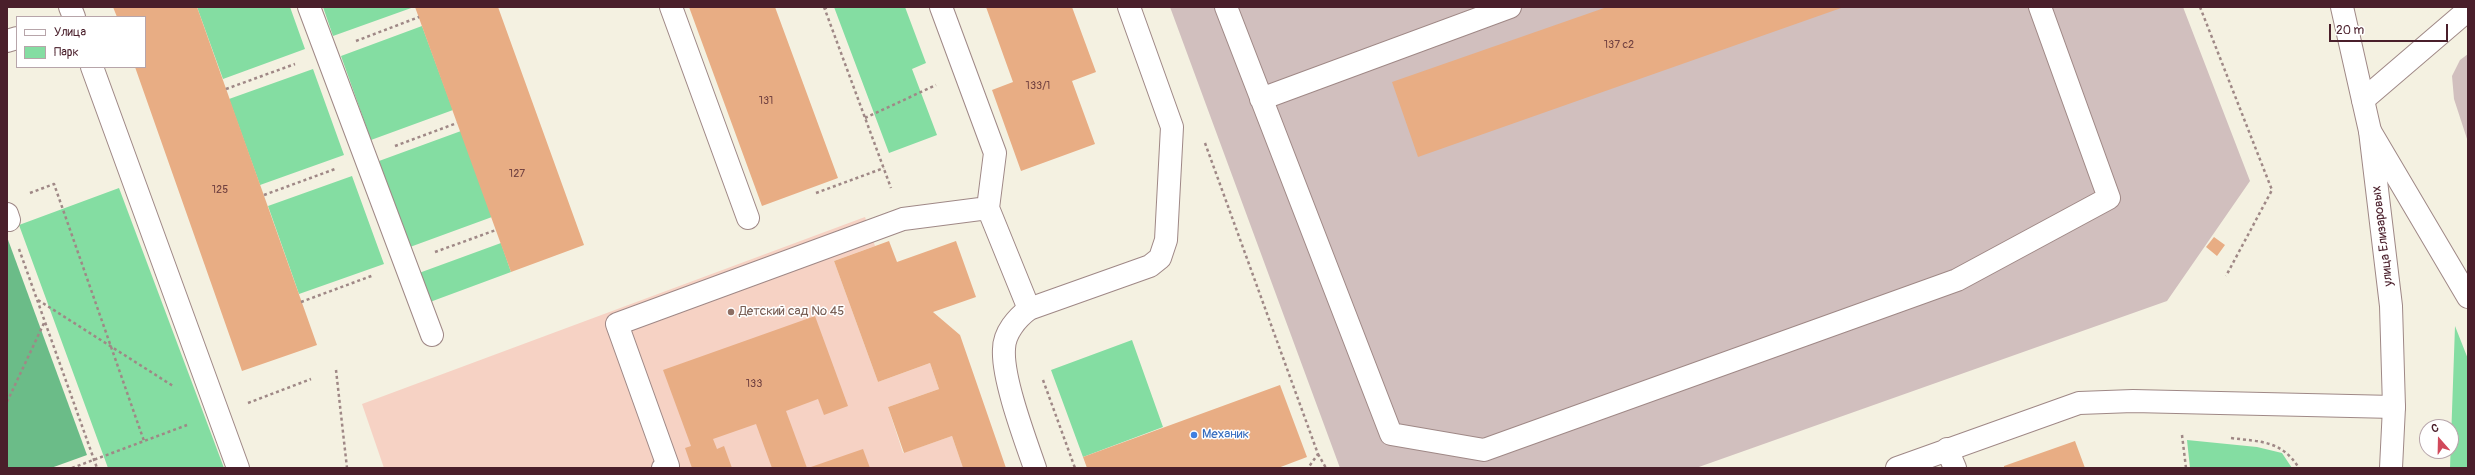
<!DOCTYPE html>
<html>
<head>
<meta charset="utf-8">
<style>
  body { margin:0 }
  #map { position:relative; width:2475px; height:475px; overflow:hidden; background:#f4f1e1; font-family:Pangolin,sans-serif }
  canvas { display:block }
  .frame { position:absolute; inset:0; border:8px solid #4a1f2b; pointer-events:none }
  .legend { position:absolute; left:16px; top:16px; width:130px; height:52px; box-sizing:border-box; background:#fff; border:1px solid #b7a5aa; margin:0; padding:5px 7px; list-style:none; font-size:12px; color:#4a1f2b }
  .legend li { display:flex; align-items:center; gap:8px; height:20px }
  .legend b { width:20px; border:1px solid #b7a5aa }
  .north { position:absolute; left:2419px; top:419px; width:40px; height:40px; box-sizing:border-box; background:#fff; border:1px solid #b7a5aa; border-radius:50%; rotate:340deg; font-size:11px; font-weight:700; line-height:16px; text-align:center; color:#4a1f2b }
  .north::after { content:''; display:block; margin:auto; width:14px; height:18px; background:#d1495b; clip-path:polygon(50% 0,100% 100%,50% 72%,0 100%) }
  .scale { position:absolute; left:2329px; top:24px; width:119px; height:18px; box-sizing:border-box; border:2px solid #4a1f2b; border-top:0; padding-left:5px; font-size:12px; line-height:14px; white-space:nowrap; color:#4a1f2b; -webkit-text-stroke:3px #fff; paint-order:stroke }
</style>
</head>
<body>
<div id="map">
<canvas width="2475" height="475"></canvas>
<div class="frame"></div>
<ul class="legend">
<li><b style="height:5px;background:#fff"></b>Улица</li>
<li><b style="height:11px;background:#84dda2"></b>Парк</li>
</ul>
<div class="north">С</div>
<div class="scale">20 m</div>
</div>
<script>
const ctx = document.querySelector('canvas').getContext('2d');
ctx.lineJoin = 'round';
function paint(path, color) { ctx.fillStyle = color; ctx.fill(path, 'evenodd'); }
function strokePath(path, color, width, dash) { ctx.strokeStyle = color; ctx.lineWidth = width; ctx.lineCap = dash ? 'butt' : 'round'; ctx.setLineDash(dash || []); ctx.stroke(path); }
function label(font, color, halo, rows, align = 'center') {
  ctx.font = font + ' Pangolin,sans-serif'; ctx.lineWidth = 3; ctx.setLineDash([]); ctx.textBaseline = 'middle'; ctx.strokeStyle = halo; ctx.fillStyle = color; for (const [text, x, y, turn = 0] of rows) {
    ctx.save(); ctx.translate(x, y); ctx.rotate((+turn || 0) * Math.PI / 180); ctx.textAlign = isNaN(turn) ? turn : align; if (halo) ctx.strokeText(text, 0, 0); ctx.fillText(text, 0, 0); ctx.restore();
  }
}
const built = new Path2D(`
  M865,217L875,246L834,261L878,382L930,363L939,389L888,407L903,453L952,436L963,468H384L362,404Z`);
const industrial = new Path2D(`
  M1170,7H2183L2250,181L2167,301L1696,468H1340Z
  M2468,54V142L2454,99L2452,76L2460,60Z`);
const green = new Path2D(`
  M197,7H290L305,49L223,79Z
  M323,7H414L333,36Z
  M834,7H905L926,63L912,69L937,135L889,153Z
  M422,26L453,110L371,140L341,56Z
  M313,69L344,155L260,185L229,99Z
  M461,131L492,217L410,247L379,161Z
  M352,176L384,264L299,294L268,206Z
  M119,188L224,468H108L19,225Z
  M501,243L511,272L430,302L419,273Z
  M2455,326L2468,359V468H2450Z
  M1132,340L1163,427L1083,457L1051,370Z
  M2187,440L2257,447L2282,453L2292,468H2190Z`);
const forest = new Path2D(`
  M7,237L87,455L51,468H7Z`);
const building = new Path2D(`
  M113,7H197L317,345L242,371L135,67H145V17H117Z
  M415,7H498L584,245L511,272Z
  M689,7H775L838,178L762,206Z
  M986,7H1072L1096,72L1072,81L1095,144L1021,171L992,90L1013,82Z
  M1607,7H1844L1418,157L1392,82Z
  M2214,237L2225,245L2217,256L2206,247Z
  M889,241L897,262L956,241L976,297L933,312L960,335L1006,468H963L952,436L904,453L888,407L939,389L930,363L878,382L834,261Z
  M815,316L848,406L824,415L818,399L786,411L807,468H772L756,424L713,439L717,449L724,446L732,468H692L685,448L691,446L663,370Z
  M1280,385L1307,457L1278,468H1087L1083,457Z
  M2075,441L2085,468H2004V466Z
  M863,449L870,468H808Z`);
const path = new Path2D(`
  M824,7L891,188
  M2200,7L2272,190L2226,276
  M824,9L828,7
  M356,41L419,17
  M226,89L295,64
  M865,118L936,85
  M1205,143L1318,454L1308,468
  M395,146L457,123
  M30,193L54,184L144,441
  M816,193L884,168
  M264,195L335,169
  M19,249L97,468
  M435,252L496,230
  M38,300L173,386
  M301,302L374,275
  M336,370L347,468
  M1043,380L1075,468
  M7,402L44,323
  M248,403L311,379
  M2182,435L2186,468
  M2231,438C2261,442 2281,440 2299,468
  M1318,454L1326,468
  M72,468L187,425`);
const lane = new Path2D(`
  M70,7L74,17
  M309,7L432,335
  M671,7L748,218
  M941,7L995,153L988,208L1029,309
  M1226,7L1391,434L1484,450L1957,280L2109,198L2040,7
  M7,41L17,38
  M92,67L238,468
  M1261,99L1510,7
  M2363,100L2468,10
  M7,214L9,220
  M1947,449L1955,468
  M663,468L668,466L617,324L903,219L988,208
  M1897,468L2079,403L2133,401L2394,407`);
const street = new Path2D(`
  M2370,131L2468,297
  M1035,468C1025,439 1002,378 1004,349C1004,333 1017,318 1029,309L1150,266L1160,258L1166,240L1172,127L1129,7`);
const primary = new Path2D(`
  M2342,7L2370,131L2391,306L2394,407L2391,468`);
const markers = [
  [731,312,4,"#8d6e63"],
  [1194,435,4,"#3f7fe0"]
];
const numberNames = [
  ["137 с2",1619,45],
  ["133/1",1038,86],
  ["131",766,101],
  ["127",517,174],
  ["125",220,190],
  ["133",754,384]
];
const streetNames = [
  ["улица Елизаровых",2383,236,-97]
];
const educationNames = [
  ["Детский сад № 45",739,312]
];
const shopNames = [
  ["Механик",1202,435]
];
paint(built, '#f6d2c4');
paint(industrial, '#d1bfbe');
paint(green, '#84dda2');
paint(forest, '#6bbc88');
paint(building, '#e8ad84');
strokePath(lane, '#9f8886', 24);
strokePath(street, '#9f8886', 24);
strokePath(primary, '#9f8886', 24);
strokePath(path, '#9f8886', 2.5, [3, 3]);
strokePath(lane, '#fff', 22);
strokePath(street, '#fff', 22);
strokePath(primary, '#fff', 22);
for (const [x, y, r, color] of markers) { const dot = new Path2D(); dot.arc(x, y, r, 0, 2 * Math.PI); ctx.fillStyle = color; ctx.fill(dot); strokePath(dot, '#fff', 1.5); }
label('11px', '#724241', null, numberNames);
label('13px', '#4a1f2b', '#fff', streetNames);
label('13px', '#785e54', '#fff', educationNames, 'left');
label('13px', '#366cbe', '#fff', shopNames, 'left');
</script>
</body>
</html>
